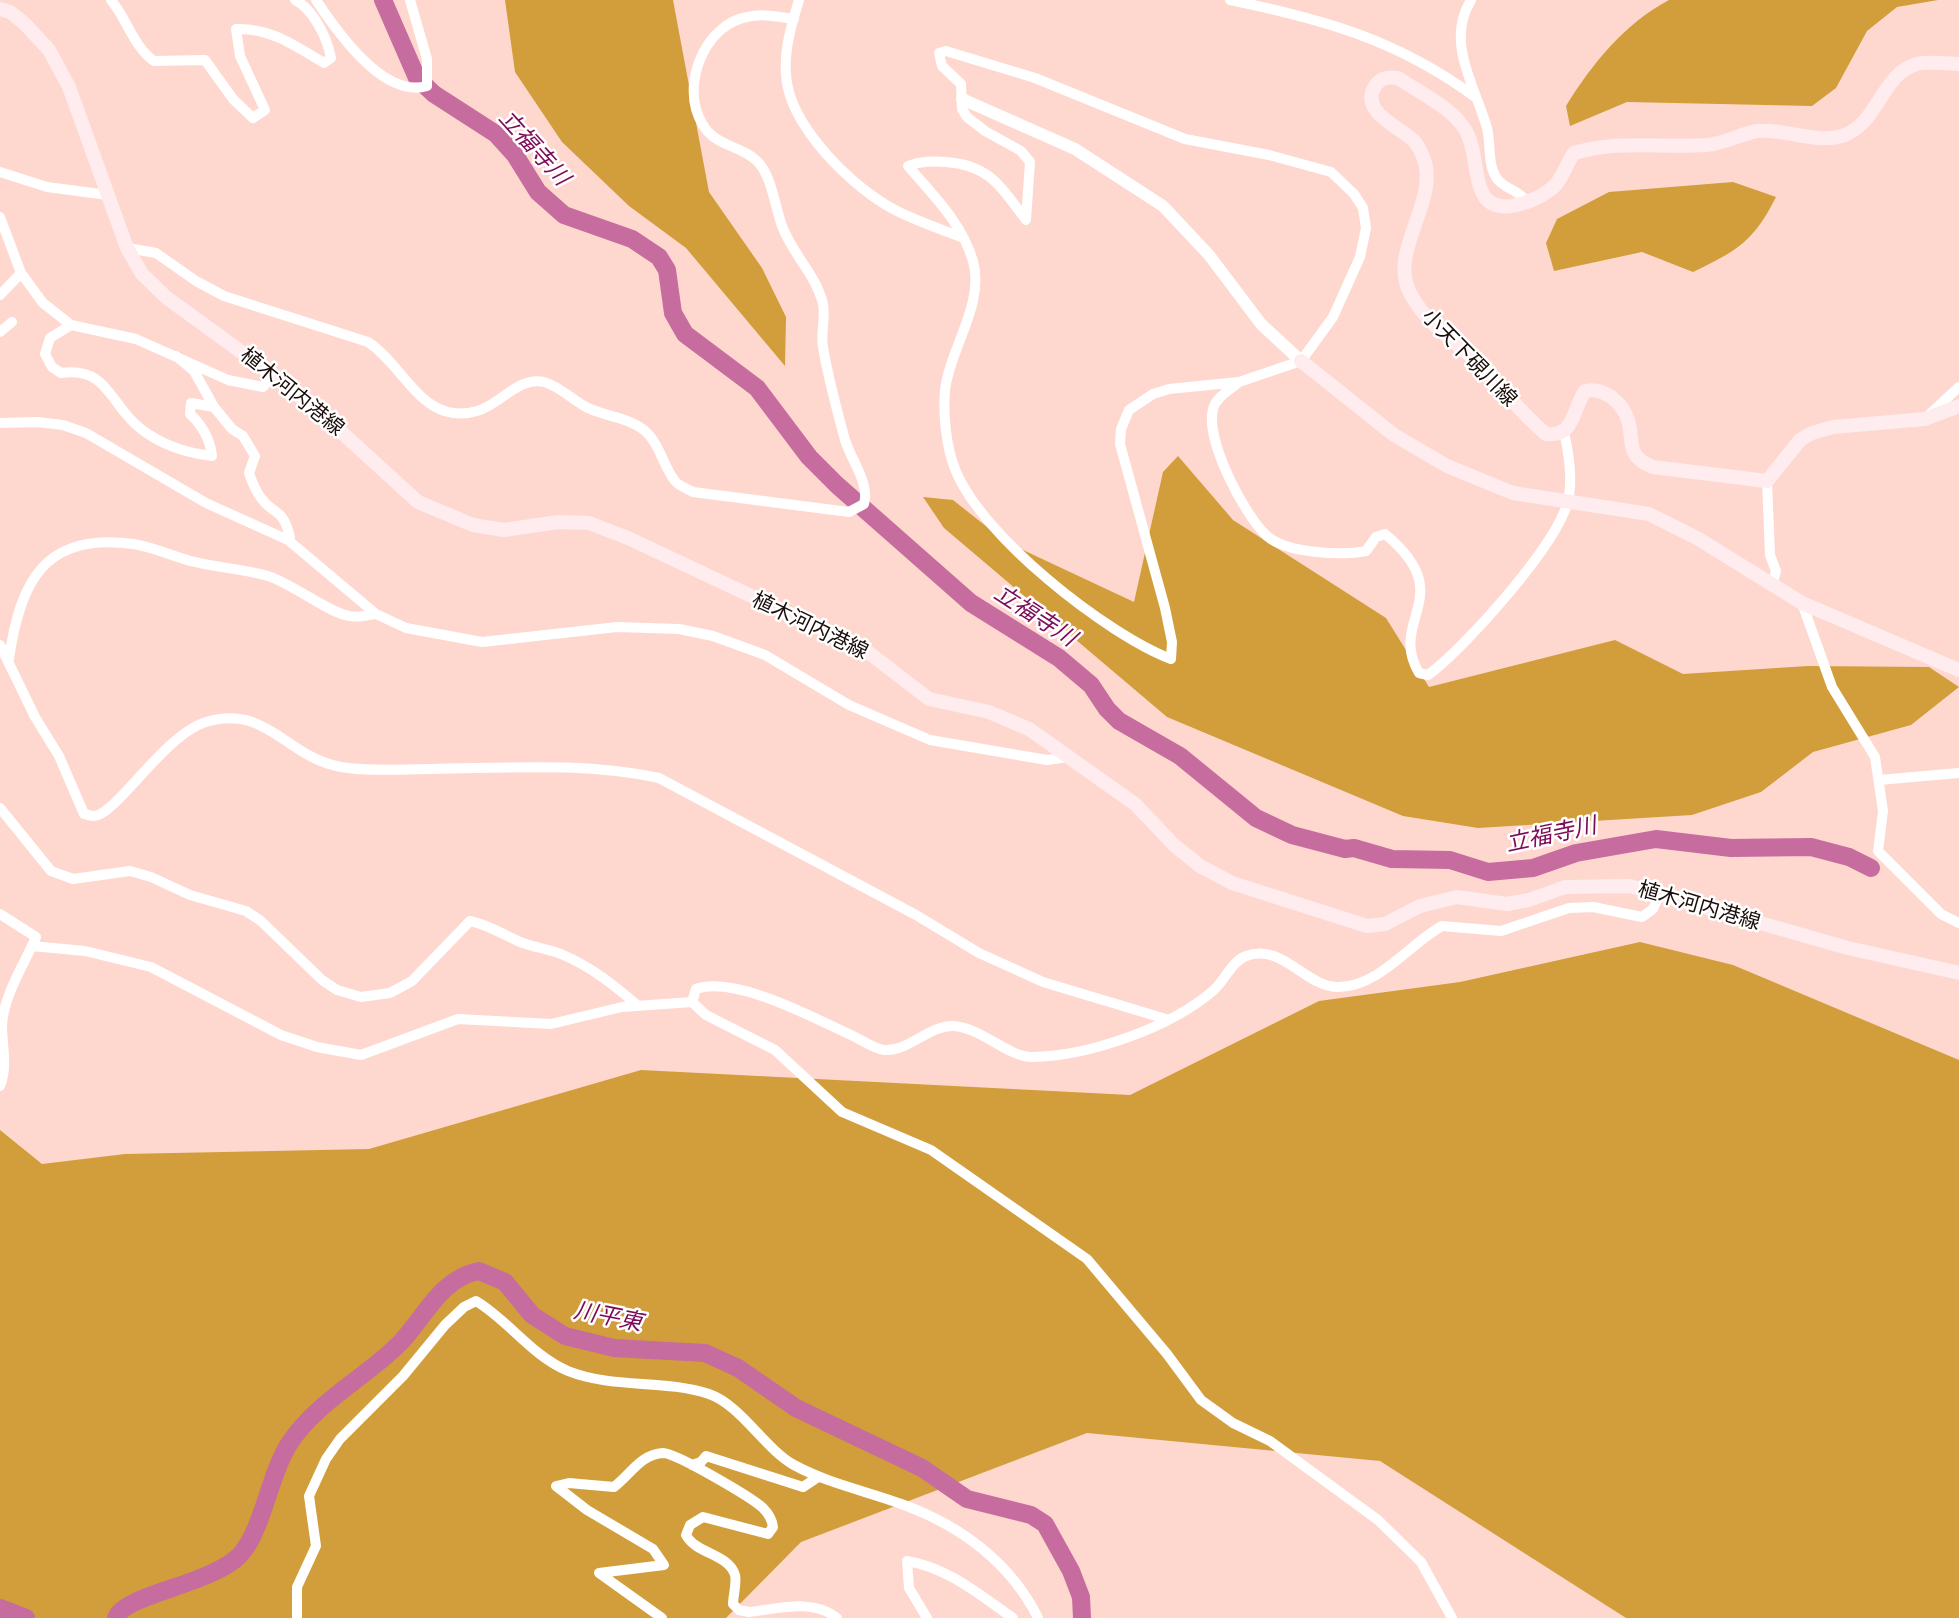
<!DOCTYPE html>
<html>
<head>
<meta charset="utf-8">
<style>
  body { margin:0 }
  canvas { display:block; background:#fed7cf }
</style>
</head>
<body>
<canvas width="1959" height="1618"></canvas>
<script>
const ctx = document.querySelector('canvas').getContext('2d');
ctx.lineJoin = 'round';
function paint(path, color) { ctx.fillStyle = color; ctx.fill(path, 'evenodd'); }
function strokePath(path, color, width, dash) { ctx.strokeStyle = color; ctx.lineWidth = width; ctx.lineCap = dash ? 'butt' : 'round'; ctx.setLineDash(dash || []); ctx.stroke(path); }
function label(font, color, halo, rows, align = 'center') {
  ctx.font = font + ' Inter,"Noto Sans JP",sans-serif'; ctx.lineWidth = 5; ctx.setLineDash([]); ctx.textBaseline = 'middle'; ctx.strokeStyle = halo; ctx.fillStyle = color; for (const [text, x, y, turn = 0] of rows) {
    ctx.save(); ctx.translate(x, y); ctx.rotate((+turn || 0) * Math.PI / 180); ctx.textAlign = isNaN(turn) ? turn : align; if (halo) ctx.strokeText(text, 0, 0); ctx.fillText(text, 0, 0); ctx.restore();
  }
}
const forest = new Path2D(`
  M505,0H673L709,192L762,268L786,317L785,366L686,248L629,206L562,142L515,72Z
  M1669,0H1938L1897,7L1867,31L1836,88L1812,106L1627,102L1570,126L1566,106C1592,64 1624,24 1669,0Z
  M1733,182L1776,197C1754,241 1737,251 1693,272L1642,252L1554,271L1546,243L1557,219L1609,192Z
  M1178,456L1233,520L1386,618L1429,687L1615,640L1683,674L1808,666L1929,667L1959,687L1911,725L1813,752L1761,792L1692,815L1478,828L1403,816L1167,717L944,528L923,497L953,500L1006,542L1134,602L1163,472Z
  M1640,942L1733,965L1959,1060V1618H1626L1380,1461L1087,1433L801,1542L726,1618H0V1130L42,1164L125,1154L369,1149L641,1070L1130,1095L1319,1001L1460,982Z`);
const river = new Path2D(`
  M383,0L417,78L434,94L496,134L515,155L538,192L564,215L632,239L659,257L667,270L673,313L685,334L757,388L809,457L837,485L971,603L1059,658L1091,685L1107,709L1119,721L1180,756L1256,818L1292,835L1345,849L1354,848L1392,859L1450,860L1488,872L1533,868L1576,853L1656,839L1731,848L1811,847L1849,857L1871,868
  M0,1608L26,1618
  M116,1618C124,1594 211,1585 240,1555C263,1530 269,1475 289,1444C315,1403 365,1378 399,1344C424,1319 440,1278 479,1271L505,1282L532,1315L565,1336L614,1348L705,1353L738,1368L796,1408L922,1468L967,1499L1031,1515L1045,1524L1071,1571L1081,1597L1082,1618`);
const minor = new Path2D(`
  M111,0C127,19 133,46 154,61L205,60L233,99L253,118L265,110L240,56L236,29C271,28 295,46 324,63L331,58C327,37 313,9 295,0
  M316,0C336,30 383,99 427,86V59L410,0
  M799,0C792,23 784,49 786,74C788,125 853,189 897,211C917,221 940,229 961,237
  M1230,0C1323,19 1398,40 1475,97
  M1471,0C1445,42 1475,86 1487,128C1491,143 1487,167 1498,180C1507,190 1519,190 1527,202
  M946,51L1035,78L1185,139L1269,155L1331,172L1354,194L1363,208L1366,228L1360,257L1333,317L1301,361L1239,382L1169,389L1153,394L1129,410L1121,429L1120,444L1165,608L1172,642L1171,659C1106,634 981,536 955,469C946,446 943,415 945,390C950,348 985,304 973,261C962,223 933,195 908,166C921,161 932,161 946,162C990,165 1001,187 1026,220L1030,162L1021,151L985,131L967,117L962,109L961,84L942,66L939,53Z
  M0,172L47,187L108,195
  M0,217L21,273L43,303L71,325L136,339L228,380L263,387L273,375
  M127,248L156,253L196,281L224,296L368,342C405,366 423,427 477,411C500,405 518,376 544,382C559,386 573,400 586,407C603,416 631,418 645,431C660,444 663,466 675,481C679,486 688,489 693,492L849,512L864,504C870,483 851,460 845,440C837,410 828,378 823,347C820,332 827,315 822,300C814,273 792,253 782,226C775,207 772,177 758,162C737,141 708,150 696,109C686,73 709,24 747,17C762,13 779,17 794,19
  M0,295L21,273
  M71,325L50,338L45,354L52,367L61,373C109,366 110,406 141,429C163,446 186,453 212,456C210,439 202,425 190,414L191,403L214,407L194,371L176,356
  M0,332L12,322
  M1239,382C1230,390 1216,397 1213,409C1205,440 1244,515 1267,536C1286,553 1342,556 1366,551L1376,537L1385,534C1460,596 1387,619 1419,673L1428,675C1465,648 1557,545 1568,501C1573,480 1569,454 1564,432
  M214,407L232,429L243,436L255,456L249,473C252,482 255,490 261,498C274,516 282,506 290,537L288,540
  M1930,414L1959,387
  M0,423L37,422L63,425L86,433L206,503L288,540L376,614L406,628L482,642L617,627L679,629L713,636L765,655L849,705L930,740L1047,760L1068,757
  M1767,481L1770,555L1776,571L1772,586
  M1802,603L1832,687L1875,757L1883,811L1878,851L1941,914L1959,923
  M0,645L35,717L59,756L84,814C87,814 90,816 94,816C115,816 165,734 206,722C268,704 285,757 341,767C370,772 402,769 432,769C508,768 584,762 659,778L916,915L979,953L1043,982L1166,1019
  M9,659C20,581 45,532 133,544C154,547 174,557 195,562C219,568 245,569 268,576C293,584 329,613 349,616C357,618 368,615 376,614
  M1879,780L1959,773
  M0,808L51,871L73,879L130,871L151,877L190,895L246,911L261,921L322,980L337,990L361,997L390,993L412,981L470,921C489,925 502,934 520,942C533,947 548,949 561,954C590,966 614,985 637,1005
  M0,914L36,937C25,963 3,996 2,1026C2,1046 8,1066 0,1086
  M32,946L85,951L151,967L281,1035L317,1047L361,1055L458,1019L551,1024L622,1007L692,1002L706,1015L775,1050L842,1112L931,1150L1087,1259L1167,1354L1201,1400L1233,1423L1270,1441L1378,1520L1421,1562L1452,1618
  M692,1002L696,989C735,975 814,1018 851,1035C860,1039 874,1049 884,1050C909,1052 928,1025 954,1026C982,1028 1008,1057 1032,1057C1089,1056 1170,1028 1214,990C1225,980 1232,961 1246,956C1282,942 1306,988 1339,987C1380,986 1409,944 1442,926L1501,931L1569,908L1593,907L1642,917L1653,909L1660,894
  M692,1465L701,1462L706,1456L803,1487L818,1477
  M297,1618V1587L316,1546L309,1496L326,1459L340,1439L403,1376L445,1325L464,1307L476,1301C508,1320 532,1356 568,1371C613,1389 664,1379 709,1394C741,1405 765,1449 794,1465C829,1484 867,1491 904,1505C961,1526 1011,1563 1038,1618
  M662,1618L599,1573L664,1565L653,1549L587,1510L556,1486L569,1483L614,1487C630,1475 641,1454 663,1453C676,1453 751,1497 763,1508C769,1514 772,1519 773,1527L768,1534L703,1517L690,1525L686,1535C696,1554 729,1554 735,1575C737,1583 733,1596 733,1604L739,1610L749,1612C778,1609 813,1598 837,1618
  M927,1618L909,1588L907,1561C947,1567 981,1596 1013,1618`);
const tertiary = new Path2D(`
  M962,99L1075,149L1163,206L1209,255L1261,324L1301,361`);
const secondary = new Path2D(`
  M0,9L10,12L24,23L49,50L69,87L127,248L142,274L167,298L273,375L327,419L418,502L473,525L504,530L558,522L589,523L628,538L864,649L929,699L989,712L1029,729L1135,804L1174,845L1200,866L1232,883L1367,926L1385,924L1420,906L1457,897L1507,904L1529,900L1565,887L1630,886L1848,948L1959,973
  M1959,64C1946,64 1929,61 1917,64C1881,74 1879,124 1842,136C1814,144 1785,128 1757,131C1740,134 1724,144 1706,145C1661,148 1618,140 1574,153C1566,164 1562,181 1551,189C1535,202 1495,218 1483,194C1473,175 1477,151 1466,131C1453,108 1420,93 1398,78C1388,77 1381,77 1375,86C1359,112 1400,127 1414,141C1418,145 1422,154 1424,159C1439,202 1388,251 1410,293C1426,322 1444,333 1468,354C1495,378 1517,410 1546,434C1575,437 1572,410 1585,391C1604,387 1622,402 1628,420C1632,431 1629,444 1635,454C1639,461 1646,464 1653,467L1767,481L1800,440L1812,433L1833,427L1925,419L1959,406
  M1301,361L1394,435L1447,466L1513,493L1649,514L1697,538L1802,603L1959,670`);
const streetNames = [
  ["小天下硯川線",1469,358,46],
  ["植木河内港線",292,392,39],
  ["植木河内港線",810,626,26],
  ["植木河内港線",1699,906,16]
];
const waterNames = [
  ["立福寺川",534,148,48],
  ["立福寺川",1035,616,33],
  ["立福寺川",1551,835,-12],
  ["川平東",608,1317,11]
];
paint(forest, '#d29e3b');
strokePath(river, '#c66c9f', 18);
strokePath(minor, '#fff', 10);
strokePath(tertiary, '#fff', 12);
strokePath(secondary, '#feecee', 14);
label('21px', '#1a0e0b', '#fff', streetNames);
label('italic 23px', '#7c0b58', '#fff', waterNames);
</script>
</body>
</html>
